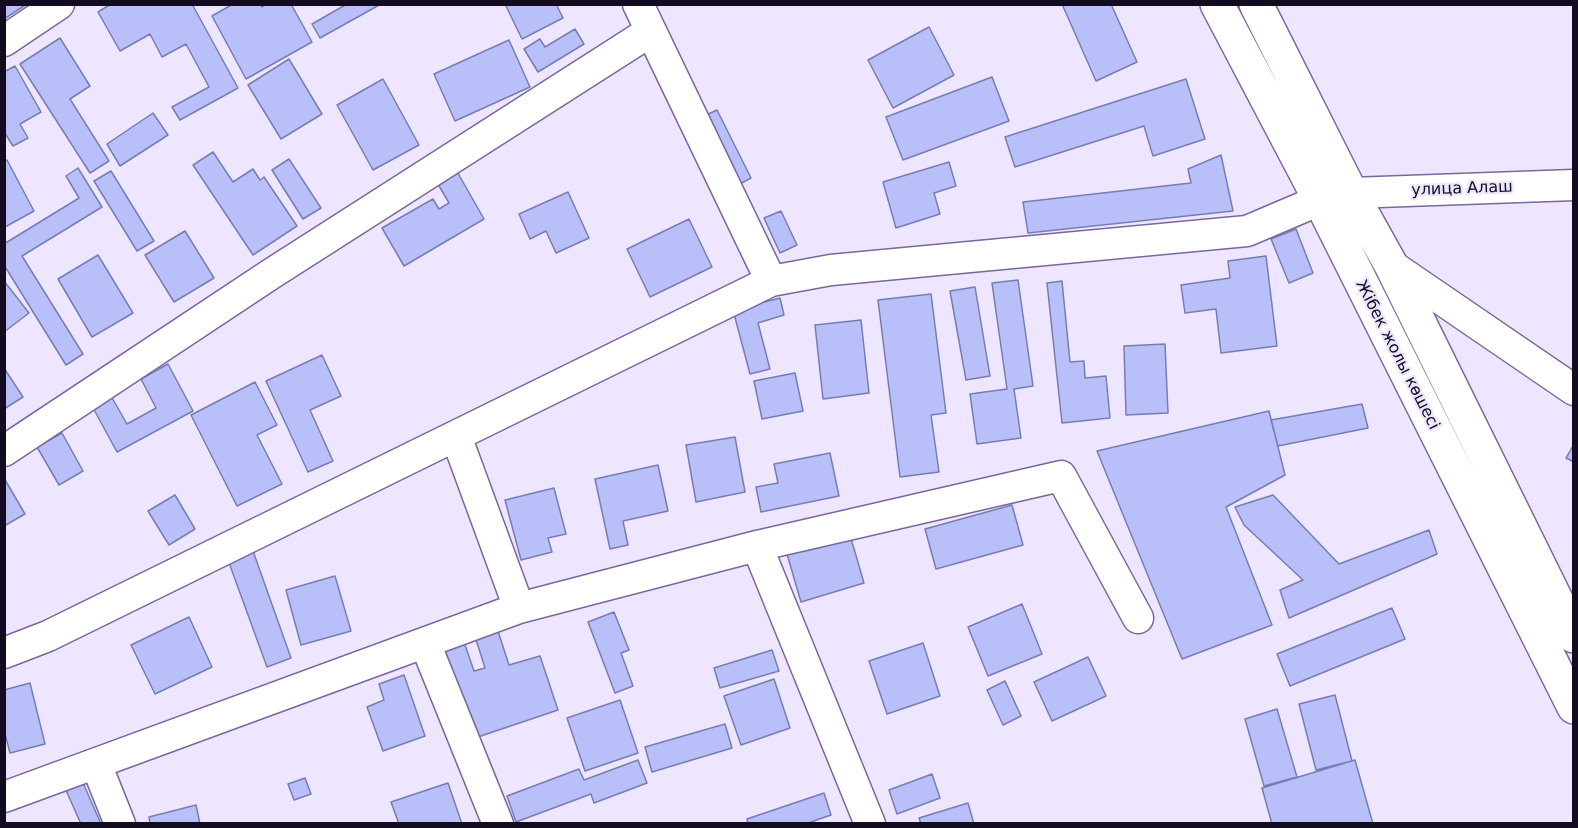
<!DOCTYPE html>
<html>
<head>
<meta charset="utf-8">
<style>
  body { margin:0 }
  #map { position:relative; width:1578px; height:828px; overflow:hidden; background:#eee6ff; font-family:"DejaVu Sans",sans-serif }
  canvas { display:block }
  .frame { position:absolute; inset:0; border:6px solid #130b1f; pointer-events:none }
</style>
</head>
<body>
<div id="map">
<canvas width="1578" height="828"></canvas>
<div class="frame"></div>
</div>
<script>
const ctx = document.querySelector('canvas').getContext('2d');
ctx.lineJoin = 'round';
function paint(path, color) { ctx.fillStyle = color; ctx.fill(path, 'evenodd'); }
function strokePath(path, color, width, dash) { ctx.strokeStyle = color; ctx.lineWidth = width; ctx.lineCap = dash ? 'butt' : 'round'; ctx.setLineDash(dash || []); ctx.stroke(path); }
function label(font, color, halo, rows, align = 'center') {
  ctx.font = font + ' "DejaVu Sans",sans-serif'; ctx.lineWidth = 4.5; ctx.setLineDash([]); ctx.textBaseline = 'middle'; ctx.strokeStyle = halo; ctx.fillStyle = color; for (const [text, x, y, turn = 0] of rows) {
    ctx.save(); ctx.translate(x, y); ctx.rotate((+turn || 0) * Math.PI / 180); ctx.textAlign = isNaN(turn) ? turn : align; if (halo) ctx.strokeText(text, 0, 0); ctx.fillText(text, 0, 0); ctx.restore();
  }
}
const building = new Path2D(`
  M4,4H27L4,19Z
  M111,4H192L238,88L180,120L172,107L209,87L186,44L162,57L150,34L120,51L98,12Z
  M233,4H261L262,7L266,4H291L312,42L246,79L212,16Z
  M347,4H381L320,38L312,24Z
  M505,4H556L563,18L522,39Z
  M1062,4H1111L1137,62L1096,81Z
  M929,27L954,75L893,108L868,60Z
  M575,29L584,44L538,72L524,49L540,39L545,47Z
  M60,38L90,86L70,99L109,161L90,173L20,64Z
  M509,40L530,87L455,121L434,74Z
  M289,59L322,114L281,139L248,85Z
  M15,66L41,112L20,124L28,138L13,146L4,132V72Z
  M992,77L1009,121L903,160L886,117Z
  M383,79L419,145L373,170L337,105Z
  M1186,79L1205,139L1153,156L1144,126L1015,167L1005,137Z
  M717,110L751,178L736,186L702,117Z
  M153,113L168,135L120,166L107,144Z
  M213,152L233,182L253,169L260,180L264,177L297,226L253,255L193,165Z
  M1221,155L1233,211L1028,233L1023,202L1191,183L1188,169Z
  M289,159L321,208L303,219L272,170Z
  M7,160L34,211L5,227L4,161Z
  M949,162L956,186L934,193L940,214L896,228L883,182Z
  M78,168L102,207L22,256L83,354L66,365L4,265V244L79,198L66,176Z
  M455,168L484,219L404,266L382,228L433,199L439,209L449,203L435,179Z
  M111,171L154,241L137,251L94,181Z
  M568,192L589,238L556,253L546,231L530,239L519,214Z
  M781,211L797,245L780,253L764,218Z
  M689,219L712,267L650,297L627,249Z
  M1296,229L1313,273L1289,283L1271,239Z
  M185,231L214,278L174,302L145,255Z
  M98,255L133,313L92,337L58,279Z
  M1266,256L1277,346L1221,353L1216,309L1185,313L1181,285L1230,278L1228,261Z
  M1018,280L1033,386L1014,389L1021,438L977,444L970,394L1007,389L992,283Z
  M4,281L29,313L4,332Z
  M1062,281L1070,362L1084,361L1085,378L1106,376L1110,418L1062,423L1047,283Z
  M975,287L990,376L966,380L950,291Z
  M931,294L946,413L931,415L939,472L900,477L878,300Z
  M780,298L784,315L758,323L770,369L750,374L733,310Z
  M861,320L869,393L823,399L815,325Z
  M1165,344L1168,413L1126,415L1124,346Z
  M322,355L341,396L310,410L333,461L308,472L266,381Z
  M168,364L193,411L117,452L92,406L111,396L127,424L156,408L141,379Z
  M4,368L23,397L4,409Z
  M795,373L803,411L762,419L754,381Z
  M255,382L277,425L257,435L282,484L237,506L191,415Z
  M1362,404L1368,428L1278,446L1271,420Z
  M1269,411L1285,475L1226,507L1272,625L1182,659L1097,451Z
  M62,433L83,471L59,485L37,447Z
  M735,437L745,492L696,502L686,445Z
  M1574,444V462L1566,458Z
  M830,453L839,496L761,512L756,487L778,483L774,464Z
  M658,465L668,511L623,521L628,545L610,549L595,479Z
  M4,478L25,514L4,526Z
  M554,488L566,534L548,538L552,552L521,560L505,500Z
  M175,495L195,529L169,545L148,511Z
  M1273,495L1339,564L1429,530L1437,554L1289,618L1280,590L1303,580L1244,525L1235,507Z
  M1012,505L1023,545L936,569L925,529Z
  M850,535L864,583L801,602L787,554Z
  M253,551L291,658L267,667L228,560Z
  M335,576L351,631L301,645L286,590Z
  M1022,604L1042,654L988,676L968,627Z
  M1392,608L1405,639L1290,686L1277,654Z
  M614,612L629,650L621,653L633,686L615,693L588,622Z
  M189,617L212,667L155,694L131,645Z
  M496,625L509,665L540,656L558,710L469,740L440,650L464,642L474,671L485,668L474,633Z
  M923,643L940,696L887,714L869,661Z
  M772,650L779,671L720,688L714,668Z
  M1088,657L1106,696L1052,721L1034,682Z
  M404,675L425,736L383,751L367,707L384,700L379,684Z
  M774,679L790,728L741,745L724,696Z
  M1005,681L1021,716L1003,725L987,690Z
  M30,683L45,744L10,753L4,730V690Z
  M1335,695L1352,761L1316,770L1299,704Z
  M620,700L638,753L585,771L567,718Z
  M1277,709L1297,777L1264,786L1245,719Z
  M725,724L732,748L652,772L645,747Z
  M638,760L647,783L594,803L591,794L516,822L507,796L579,769L584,780Z
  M1355,760L1373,824H1272L1262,788Z
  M77,769L101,824H81L60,777Z
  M932,774L940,798L897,814L889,790Z
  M305,778L311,794L294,800L288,784Z
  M448,783L462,824H399L391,802Z
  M824,793L831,815L805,824H748L747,819Z
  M968,803L974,824H921L919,818Z
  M196,805L200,824H150L149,817Z`);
const minor = new Path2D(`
  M638,4L771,281
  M4,41L59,4
  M1391,265L1574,390
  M456,436L519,608
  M4,451L271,274L651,31
  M757,546L870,824
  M425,643L498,824
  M4,653L48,636L771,281L831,270L1247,231L1320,200L1351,193L1574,185
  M96,764L120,824
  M4,797L519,608L757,546L1061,476L1138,618`);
const major = new Path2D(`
  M1217,4L1320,200L1574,707
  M1256,4L1351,193L1391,265L1574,636`);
const streetNames = [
  ["улица Алаш",1462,189,-2],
  ["Жібек жолы көшесі",1397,355,63]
];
paint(building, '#b8bff9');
strokePath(building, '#777db4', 1.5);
strokePath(minor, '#79679d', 33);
strokePath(major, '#79679d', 36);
strokePath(minor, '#fff', 30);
strokePath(major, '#fff', 33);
label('16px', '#130b1f', '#eee6ff', streetNames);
</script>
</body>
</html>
